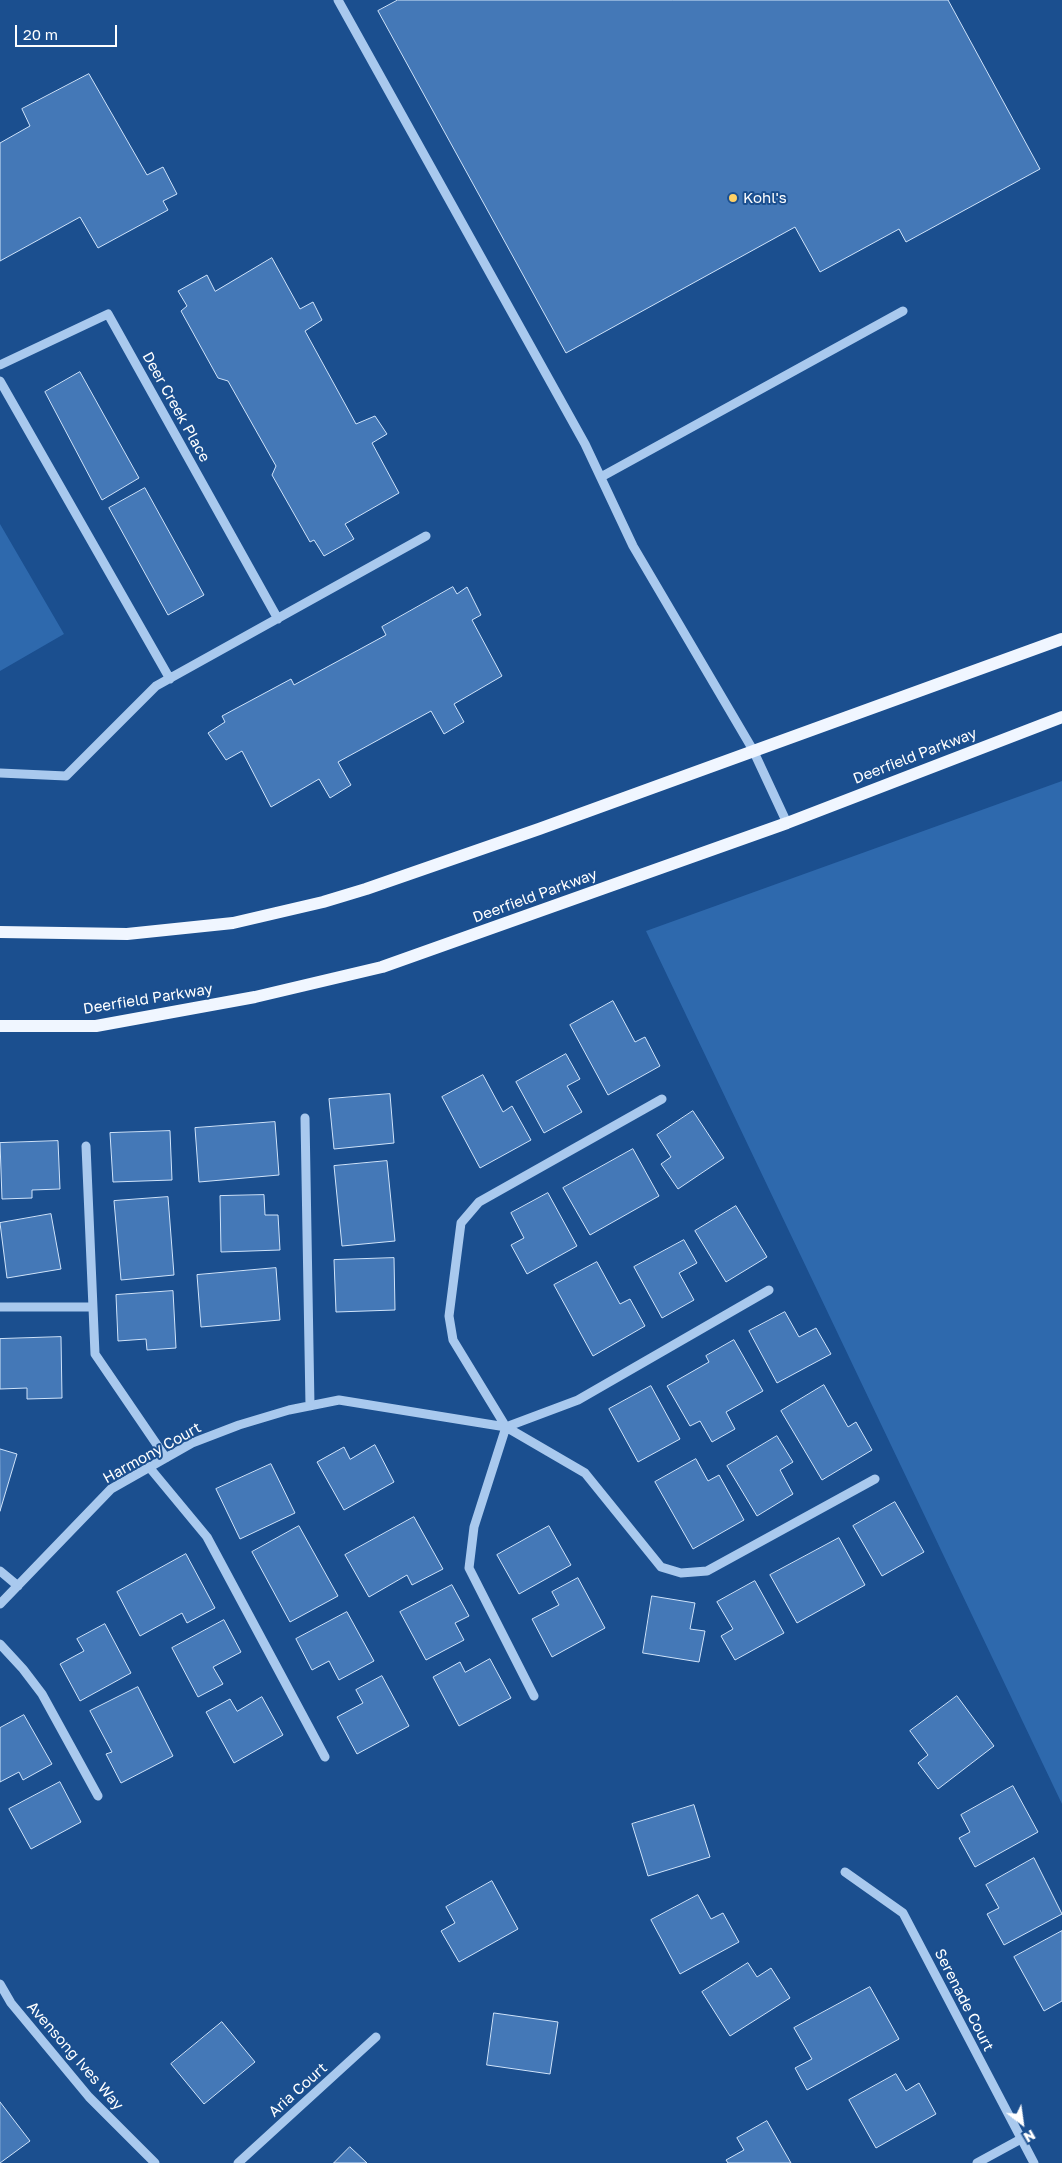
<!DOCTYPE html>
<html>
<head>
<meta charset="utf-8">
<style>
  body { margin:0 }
  #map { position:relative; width:1062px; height:2163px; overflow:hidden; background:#1b4f8f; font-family:"Golos Text",sans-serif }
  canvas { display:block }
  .north { position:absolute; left:997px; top:2098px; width:50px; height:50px; -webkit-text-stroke:4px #1b4f8f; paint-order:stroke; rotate:150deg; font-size:14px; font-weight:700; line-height:20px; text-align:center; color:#fff }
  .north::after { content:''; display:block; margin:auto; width:18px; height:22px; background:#fff; clip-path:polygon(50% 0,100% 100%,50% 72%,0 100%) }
  .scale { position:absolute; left:15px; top:25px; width:102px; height:22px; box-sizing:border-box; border:2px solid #fff; border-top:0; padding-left:6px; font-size:15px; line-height:18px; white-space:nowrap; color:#fff; -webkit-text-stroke:4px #1b4f8f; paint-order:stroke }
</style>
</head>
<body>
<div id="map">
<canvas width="1062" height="2163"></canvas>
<div class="north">N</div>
<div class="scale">20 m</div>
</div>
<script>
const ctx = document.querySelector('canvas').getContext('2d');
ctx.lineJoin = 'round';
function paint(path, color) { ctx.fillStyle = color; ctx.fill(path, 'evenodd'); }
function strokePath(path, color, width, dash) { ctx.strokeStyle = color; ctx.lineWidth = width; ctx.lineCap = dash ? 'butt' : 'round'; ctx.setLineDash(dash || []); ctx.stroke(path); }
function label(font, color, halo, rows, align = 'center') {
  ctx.font = font + ' "Golos Text",sans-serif'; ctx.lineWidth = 4; ctx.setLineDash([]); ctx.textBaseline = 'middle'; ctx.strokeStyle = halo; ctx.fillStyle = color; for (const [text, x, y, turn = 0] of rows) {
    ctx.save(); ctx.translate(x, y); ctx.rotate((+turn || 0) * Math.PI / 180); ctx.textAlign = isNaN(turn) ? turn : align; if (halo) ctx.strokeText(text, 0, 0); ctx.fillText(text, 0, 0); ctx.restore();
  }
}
const green = new Path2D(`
  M0,524L64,634L0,671Z
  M1062,781V1804L646,931Z`);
const building = new Path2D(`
  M398,0H948L1040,169L906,242L899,229L820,272L795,227L566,353L378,11Z
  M89,74L147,175L163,167L177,194L163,201L168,210L98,248L80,217L0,261V143L30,126L22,109Z
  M272,258L300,309L313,302L322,320L305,331L356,424L375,416L387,434L372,443L399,493L345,524L354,539L324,556L314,540L310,542L272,475L276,466L228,381L218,378L181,311L187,306L178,291L207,275L215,291Z
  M80,372L139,478L102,500L45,392Z
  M145,488L204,595L168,615L109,508Z
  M453,587L457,594L467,587L481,615L472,620L502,676L454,704L464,722L444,734L431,711L338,762L351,785L330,798L319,779L271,807L242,751L226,760L208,733L225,722L222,716L291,679L294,685L386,635L382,627Z
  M613,1001L635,1042L645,1037L660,1066L608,1095L570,1025Z
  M566,1054L580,1079L567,1086L582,1112L544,1133L516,1082Z
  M483,1075L503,1112L512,1106L531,1140L480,1168L442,1097Z
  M390,1094L394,1143L334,1149L329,1099Z
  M693,1111L724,1158L678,1189L661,1164L671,1157L657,1135Z
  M275,1122L279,1175L199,1182L195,1128Z
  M170,1131L172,1180L113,1182L110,1133Z
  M58,1141L60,1189L32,1190V1198L2,1199L0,1143Z
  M633,1149L659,1196L590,1235L563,1188Z
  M387,1161L395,1241L342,1246L334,1166Z
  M548,1193L577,1246L527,1274L511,1245L524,1238L511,1213Z
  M264,1195L265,1215H278L280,1250L221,1252L220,1196Z
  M168,1197L174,1275L121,1280L114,1201Z
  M736,1206L767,1257L726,1282L695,1231Z
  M51,1214L61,1269L7,1278L0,1223Z
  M684,1240L697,1263L679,1273L694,1300L662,1318L634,1267Z
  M394,1258L395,1310L336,1312L334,1260Z
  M597,1262L620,1304L630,1299L645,1326L593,1356L554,1285Z
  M276,1268L280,1320L201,1327L197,1275Z
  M173,1291L176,1348L147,1350L146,1339L118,1341L116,1295Z
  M785,1312L799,1337L816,1328L831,1354L777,1383L749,1331Z
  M61,1337L62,1398L27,1399V1388L0,1389V1339Z
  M734,1340L763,1391L726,1412L735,1429L712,1442L700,1421L690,1426L667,1386L709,1362L706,1356Z
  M824,1385L848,1427L856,1422L872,1450L822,1480L781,1411Z
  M651,1386L680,1439L638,1462L609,1409Z
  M777,1436L793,1462L780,1470L793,1494L757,1516L727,1466Z
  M375,1445L394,1482L344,1510L317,1462L344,1447L350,1459Z
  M0,1449L17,1454L0,1511Z
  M696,1459L708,1481L719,1475L744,1520L693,1549L655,1482Z
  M271,1464L295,1513L240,1539L216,1489Z
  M895,1502L924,1552L882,1576L853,1526Z
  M414,1517L443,1569L412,1585L407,1575L369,1597L345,1555Z
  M299,1526L338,1596L290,1622L252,1552Z
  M549,1526L571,1565L519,1594L497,1555Z
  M839,1538L865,1585L797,1623L770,1575Z
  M186,1554L215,1608L187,1623L182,1613L140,1636L117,1592Z
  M578,1578L605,1628L552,1657L532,1619L559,1605L552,1592Z
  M755,1581L784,1633L735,1660L721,1636L733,1629L717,1602Z
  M452,1585L469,1616L455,1623L464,1640L426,1660L400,1612Z
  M652,1596L695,1603L690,1629L705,1631L699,1662L643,1653Z
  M347,1612L374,1661L339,1680L329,1661L312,1670L296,1639Z
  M224,1620L241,1652L213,1667L223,1684L198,1697L172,1648Z
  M105,1624L131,1673L80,1701L60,1664L84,1651L77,1639Z
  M490,1659L511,1698L459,1726L433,1677L460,1662L465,1672Z
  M382,1676L409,1726L357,1754L337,1717L363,1703L356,1690Z
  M138,1687L173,1756L121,1783L106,1754L112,1752L90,1711Z
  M957,1696L994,1746L938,1789L918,1763L928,1755L910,1731Z
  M262,1697L283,1735L234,1763L206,1712L230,1699L237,1711Z
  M24,1715L52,1764L23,1780L19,1772L0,1782V1728Z
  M60,1782L81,1822L31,1849L9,1809Z
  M1013,1786L1038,1832L975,1867L959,1838L970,1832L961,1815Z
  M694,1805L710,1857L648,1876L632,1824Z
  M1034,1858L1062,1914L1004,1945L987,1914L999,1908L986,1885Z
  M492,1881L518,1929L459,1962L441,1931L455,1923L446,1907Z
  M698,1895L711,1919L723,1913L739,1942L680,1974L651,1920Z
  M1062,1931V2001L1044,2011L1014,1957Z
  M748,1963L757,1977L771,1968L790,1998L730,2036L702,1992Z
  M870,1987L899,2039L807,2090L795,2068L812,2059L794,2028Z
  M494,2013L558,2022L550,2074L487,2065Z
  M222,2022L255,2062L204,2104L171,2064Z
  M896,2074L906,2091L919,2083L936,2114L876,2148L849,2100Z
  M0,2102L30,2141L0,2163Z
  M767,2121L791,2163H728L726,2160L744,2150L737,2138Z
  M350,2147L367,2163H334Z`);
const minor = new Path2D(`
  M338,0L585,444L633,546L753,750L787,823
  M0,365L108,314L278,619
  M0,381L170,679
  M601,477L903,311
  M0,773L66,776L156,686L426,536
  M662,1099L479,1202L461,1223L449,1316L453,1340L506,1427L585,1473L661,1567L681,1573L707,1571L875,1479
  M305,1118L310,1406
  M86,1146L95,1354L166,1458
  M0,1307H93
  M506,1427L474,1527L469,1568L534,1696
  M149,1467L207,1537L325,1757
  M0,1571L18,1586
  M0,1604L111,1489L192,1443L239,1425L289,1410L339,1400L506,1427L578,1400L769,1290
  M0,1644L23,1669L42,1694L98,1796
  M845,1872L903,1913L1034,2163
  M0,1984L11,2003L89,2097L155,2163
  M238,2163L376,2037
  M977,2163L1021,2139`);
const major = new Path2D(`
  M0,932L127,934L233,923L323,902L366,889L539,829L1062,639
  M0,1026H96L255,997L382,967L787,823L1062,717`);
const markers = [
  [733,198,5,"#ffd166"]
];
const poiNames = [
  ["Kohl's",743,198]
];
const streetNames = [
  ["Deer Creek Place",176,407,61],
  ["Deerfield Parkway",915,756,-21],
  ["Deerfield Parkway",535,896,-20],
  ["Deerfield Parkway",148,999,-9],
  ["Harmony Court",152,1453,-29],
  ["Serenade Court",964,2000,63],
  ["Avensong Ives Way",75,2056,49],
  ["Aria Court",298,2090,-42]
];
paint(green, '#2e69ad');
paint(building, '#4478b7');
strokePath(building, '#cfe3fa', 1);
strokePath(minor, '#a9c9ee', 9);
strokePath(major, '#f0f6ff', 12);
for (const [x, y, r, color] of markers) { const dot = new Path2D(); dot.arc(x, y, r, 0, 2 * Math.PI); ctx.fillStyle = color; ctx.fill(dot); strokePath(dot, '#1b4f8f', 2); }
label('15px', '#fff', '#1b4f8f', poiNames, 'left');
label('15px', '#fff', '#1b4f8f', streetNames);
</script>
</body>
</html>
